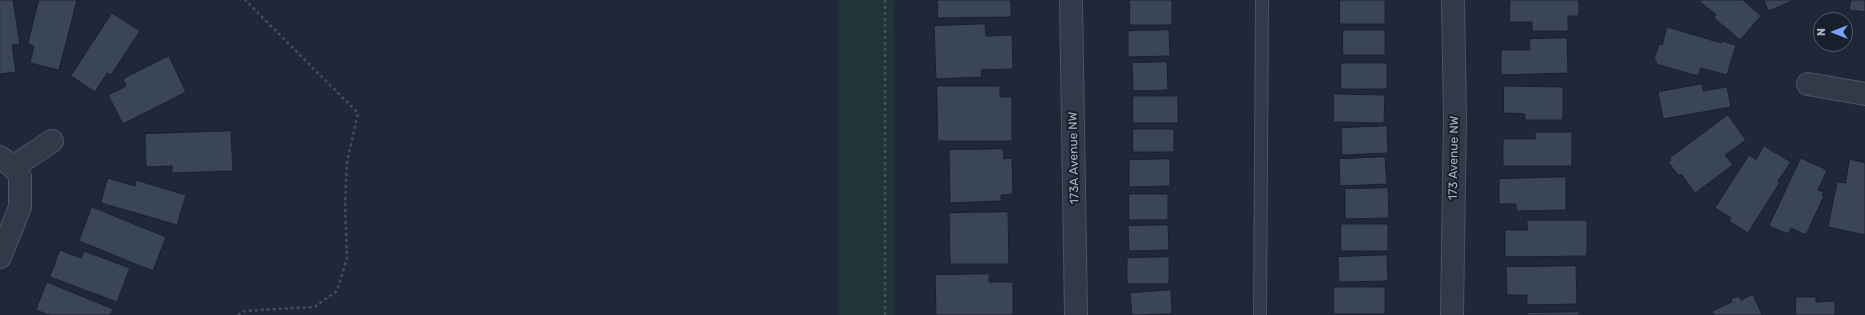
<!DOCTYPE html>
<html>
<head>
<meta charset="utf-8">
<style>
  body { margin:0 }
  #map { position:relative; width:1865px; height:315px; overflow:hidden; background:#1f2738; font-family:Rubik,sans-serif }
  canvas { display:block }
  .north { position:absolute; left:1813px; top:12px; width:40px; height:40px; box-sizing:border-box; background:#181f2c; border:1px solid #535b69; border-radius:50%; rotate:270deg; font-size:11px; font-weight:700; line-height:16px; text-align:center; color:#acb4c5 }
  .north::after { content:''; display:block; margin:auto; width:14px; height:18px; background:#7aa1fd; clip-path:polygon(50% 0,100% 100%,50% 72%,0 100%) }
</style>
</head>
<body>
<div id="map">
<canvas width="1865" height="315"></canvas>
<div class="north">N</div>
</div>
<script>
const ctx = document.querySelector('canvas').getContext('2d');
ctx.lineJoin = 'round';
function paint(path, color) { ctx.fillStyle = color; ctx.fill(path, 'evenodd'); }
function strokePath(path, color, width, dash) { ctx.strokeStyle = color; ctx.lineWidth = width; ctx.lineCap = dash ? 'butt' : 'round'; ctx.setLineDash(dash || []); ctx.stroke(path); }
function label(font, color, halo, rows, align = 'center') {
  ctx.font = font + ' Rubik,sans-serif'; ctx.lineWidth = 4; ctx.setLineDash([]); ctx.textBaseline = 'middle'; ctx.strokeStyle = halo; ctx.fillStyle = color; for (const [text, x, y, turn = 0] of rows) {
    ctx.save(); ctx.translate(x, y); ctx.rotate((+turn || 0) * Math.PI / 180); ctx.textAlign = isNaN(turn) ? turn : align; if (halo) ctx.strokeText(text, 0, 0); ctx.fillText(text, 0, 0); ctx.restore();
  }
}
const green = new Path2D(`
  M839,0H894L895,315H839Z`);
const building = new Path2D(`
  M0,0H13L20,44L12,45L16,72L0,74Z
  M39,0H77L59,70L30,63L34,46L28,44Z
  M938,0H1011V17L938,18Z
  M1130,0H1172V25H1130Z
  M1340,0H1385V24H1340Z
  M1510,0H1579V16H1568V31H1532V22H1510Z
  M1698,0H1743L1761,16L1740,40L1714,18L1716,15Z
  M1764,0H1794L1769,11Z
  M1851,0H1865V12L1849,10Z
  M112,13L140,31L111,75L107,73L95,92L71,76Z
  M985,24L986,36L1012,35L1013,69L981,70L982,77L936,79L934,26Z
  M1667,27L1721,43V41L1736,45L1727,75L1701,68L1698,76L1656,64L1657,62L1654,60L1659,44L1662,45Z
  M1169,30L1170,56L1128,57V31Z
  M1343,30H1385V55H1343Z
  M1567,38L1568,73L1501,75V50H1530L1529,39Z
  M169,56L186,92L123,124L108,95L126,86L123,79Z
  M1167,62L1168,90L1133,91L1132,63Z
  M1341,63H1387V89H1341Z
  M1702,84L1703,91L1727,87L1731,107L1663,119L1658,92Z
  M937,86H1000V97H1012V141H938Z
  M1504,86L1563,87V120H1525V114L1504,113Z
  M1334,94L1385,95L1384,123L1334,122Z
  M1133,96H1178V123H1133Z
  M1728,115L1746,140L1725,155L1733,165L1695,193L1681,174L1679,176L1668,162L1671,160L1670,158Z
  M1387,126L1388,153L1342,155L1341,128Z
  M1133,129H1174V152H1133Z
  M231,131L233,171L172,173V166L146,167L145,134Z
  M1535,132H1572V166H1503V139H1535Z
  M1764,146L1791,162L1778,181L1780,182L1748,233L1729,221L1731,218L1715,208L1749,155L1756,159Z
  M1003,149L1004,159L1012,158L1013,194L1001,195V201L950,203L949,150Z
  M1385,157L1387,184L1340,186L1339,159Z
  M1801,158L1827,170L1818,190L1824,192L1822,195L1824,196L1806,235L1791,228L1788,234L1769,226Z
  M1170,159V186L1129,187V160Z
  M1850,159L1865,163V235L1828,227L1837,182L1845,183Z
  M1566,177V210L1516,211V204H1499V179Z
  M108,178L135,186L136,180L186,195L177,225L101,203Z
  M1388,188L1389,218L1345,219V189Z
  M1129,194H1168V220H1129Z
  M92,207L166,237L153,271L79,241Z
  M1008,212L1009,264H950L949,213Z
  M1527,220H1587V256L1505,257V230H1527Z
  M1341,224H1388V251H1341Z
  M1168,225L1169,250L1129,251L1128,226Z
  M60,250L81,258L84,251L130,268L117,302L50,277Z
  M1387,255L1388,281L1339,282L1338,257Z
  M1169,257V284H1127V258Z
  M1576,266L1577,304L1527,305V295H1507L1506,267Z
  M989,274V282H1013V315H936L935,275Z
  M47,282L113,309L110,315H49L36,310Z
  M1334,287H1385V314H1334Z
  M1171,290L1172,314L1132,315L1130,293Z
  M1753,294L1762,315H1714L1712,311L1732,302L1731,299L1739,296L1741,300Z
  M1796,297H1816V302L1835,301V315H1796Z
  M1579,312V315H1527V313Z`);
const path = new Path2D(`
  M238,315L244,311L314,307L337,291L347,258L345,205L347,162L358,113L245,0
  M885,315V0`);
const service = new Path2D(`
  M1260,315L1262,0`);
const minor = new Path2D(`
  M1071,0L1076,315
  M1808,84L1865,94
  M0,157L13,167L20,176V207L0,257
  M13,167L52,141
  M1452,315L1455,118L1453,0`);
const streetNames = [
  ["173A Avenue NW",1074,158,-91],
  ["173 Avenue NW",1454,158,-89]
];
paint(green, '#213439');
paint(building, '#3a4558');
strokePath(building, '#1a212e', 1);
strokePath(service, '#4d5463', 14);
strokePath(minor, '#4d5463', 24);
strokePath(path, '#3e5156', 2.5, [3, 3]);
strokePath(service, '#323948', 12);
strokePath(minor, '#323948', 22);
label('12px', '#acb4c5', '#181f2c', streetNames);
</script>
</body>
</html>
